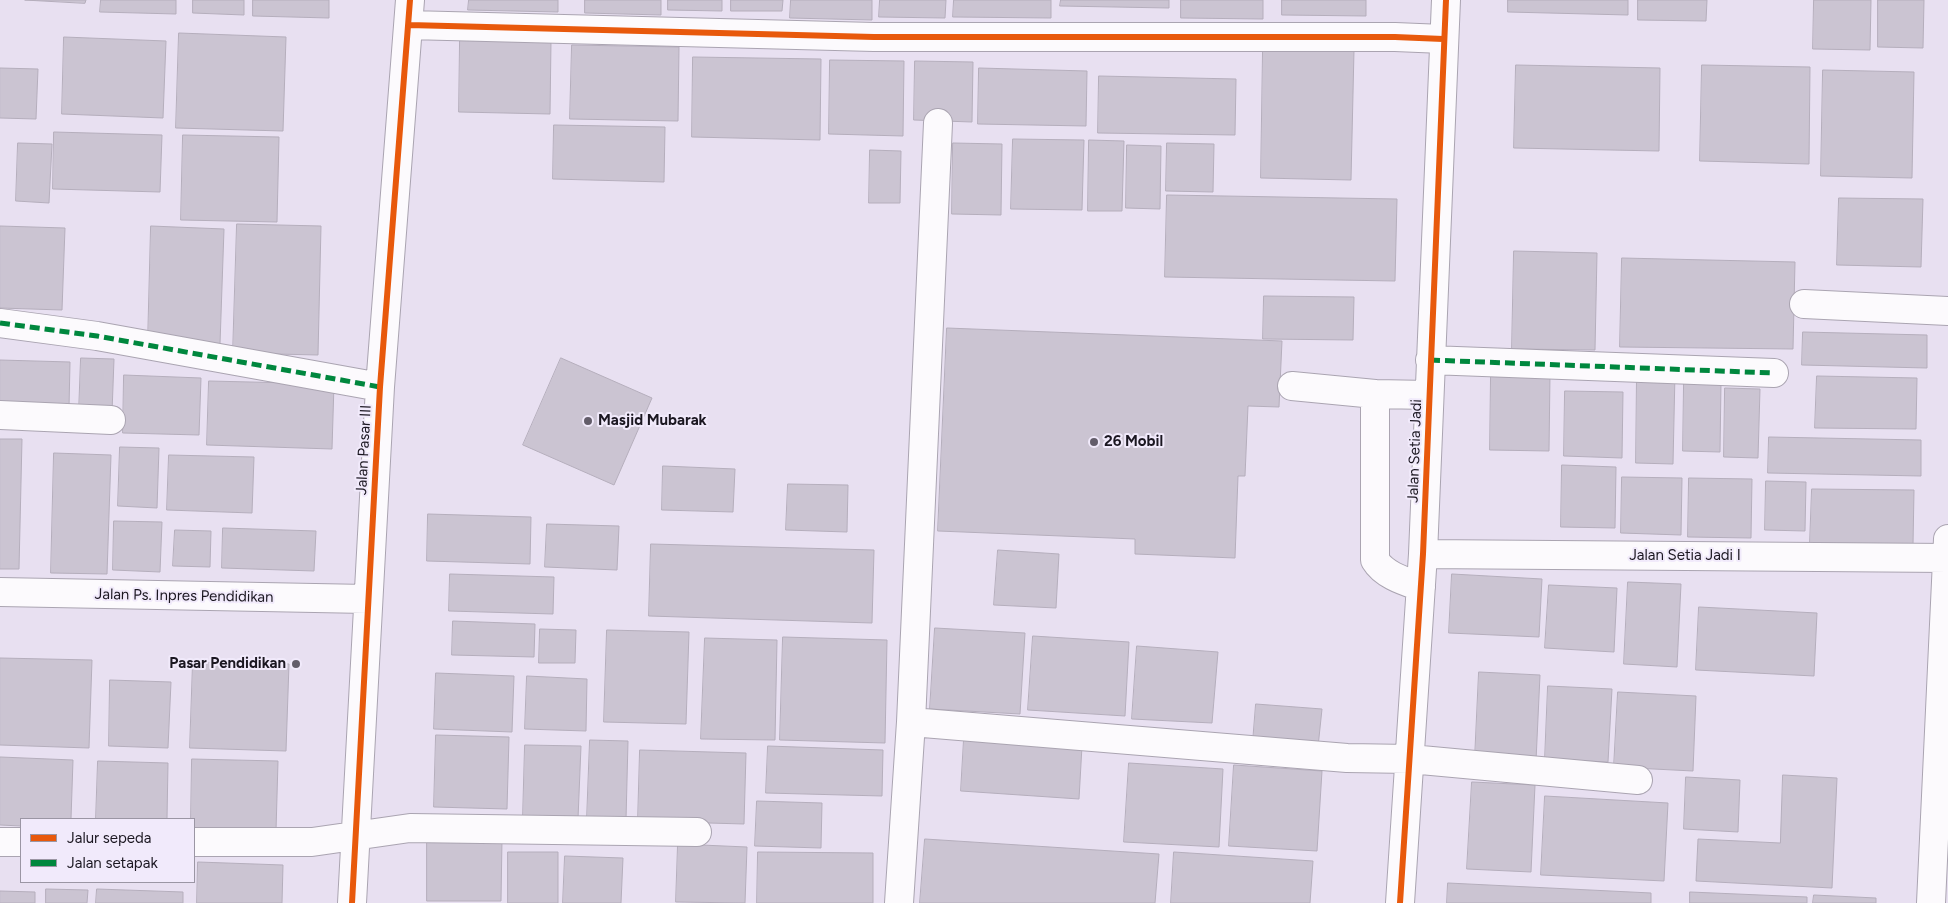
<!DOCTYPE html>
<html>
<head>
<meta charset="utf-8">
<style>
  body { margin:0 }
  #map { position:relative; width:1948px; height:903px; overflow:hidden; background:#e8e0f1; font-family:Figtree,sans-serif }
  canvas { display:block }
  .legend { position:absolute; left:20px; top:818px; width:175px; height:65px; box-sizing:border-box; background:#f1eafb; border:1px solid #9b96a4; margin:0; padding:6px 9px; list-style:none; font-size:15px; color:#1b1721 }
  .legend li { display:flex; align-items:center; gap:10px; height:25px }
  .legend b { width:25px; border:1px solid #9b96a4 }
</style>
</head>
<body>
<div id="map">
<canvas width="1948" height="903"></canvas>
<ul class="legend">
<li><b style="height:6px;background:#e8590c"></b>Jalur sepeda</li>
<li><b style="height:6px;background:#00873e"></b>Jalan setapak</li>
</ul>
</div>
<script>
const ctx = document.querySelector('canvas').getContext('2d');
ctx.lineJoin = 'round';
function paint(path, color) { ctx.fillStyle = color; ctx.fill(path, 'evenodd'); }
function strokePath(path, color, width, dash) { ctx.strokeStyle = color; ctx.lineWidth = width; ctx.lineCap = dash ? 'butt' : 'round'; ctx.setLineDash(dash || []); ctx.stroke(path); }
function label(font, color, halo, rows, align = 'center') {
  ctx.font = font + ' Figtree,sans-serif'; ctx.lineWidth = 4; ctx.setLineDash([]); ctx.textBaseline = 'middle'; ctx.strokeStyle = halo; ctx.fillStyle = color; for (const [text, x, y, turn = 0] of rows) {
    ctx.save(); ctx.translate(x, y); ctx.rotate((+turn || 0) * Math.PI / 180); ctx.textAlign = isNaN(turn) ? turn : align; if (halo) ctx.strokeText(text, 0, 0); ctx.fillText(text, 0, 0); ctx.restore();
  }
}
const building = new Path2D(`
  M25,0H86L85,3Z
  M101,0H176V14L100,12Z
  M193,0H244V15L193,13Z
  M253,0H329V18L253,16Z
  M469,0H558V12L468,10Z
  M585,0H661V15L585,13Z
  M668,0H722V11L668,10Z
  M731,0H783L782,11H731Z
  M791,0H872V20L790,18Z
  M880,0H946L945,18L879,17Z
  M954,0H1051V18L953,17Z
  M1061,0H1169V8L1060,6Z
  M1181,0H1263V19L1181,18Z
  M1282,0H1366V16L1282,15Z
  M1508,0H1628V15L1508,12Z
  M1638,0H1707L1706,21L1638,20Z
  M1814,0H1871L1870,50L1813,49Z
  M1878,0H1924L1923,48L1878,47Z
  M179,33L286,37L283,131L176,128Z
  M64,37L166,41L163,118L62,114Z
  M460,39L551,41L550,114L459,112Z
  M572,45L679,47L678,121L570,119Z
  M1263,48L1354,50L1351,180L1261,178Z
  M693,57L821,59L820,140L692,137Z
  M830,60L904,61L903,136L829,134Z
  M915,61L973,62L972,122L914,120Z
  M1516,65L1660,68L1659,151L1514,148Z
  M1702,65L1810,67L1809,164L1700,161Z
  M0,68L38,69L36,119L0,118Z
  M979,68L1087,71L1086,126L978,124Z
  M1823,70L1914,72L1912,178L1821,176Z
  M1099,76L1236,79L1235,135L1098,133Z
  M554,125L665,127L664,182L553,179Z
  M54,132L162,135L160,192L53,189Z
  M183,135L279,137L277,222L181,220Z
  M1013,139L1084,140L1082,210L1011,209Z
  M1089,140L1124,141L1122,211H1088Z
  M18,143L52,144L49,203L16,201Z
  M953,143L1002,144L1001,215L952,214Z
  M1167,143L1214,144L1213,192L1166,191Z
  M1127,145L1161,146L1160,209L1126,208Z
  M870,150L901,151L900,203H869Z
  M1167,195L1397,199L1395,281L1165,277Z
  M1839,198L1923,199L1921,267L1837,265Z
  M237,224L321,226L318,355L233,353Z
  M0,226L65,228L62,310L0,308Z
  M151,226L224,229L220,344L148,342Z
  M1514,251L1597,253L1595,350L1512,349Z
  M1622,258L1795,262L1793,349L1620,347Z
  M1264,296L1354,297L1353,340L1263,339Z
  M947,328L1282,341L1279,407L1248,406L1245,476H1238L1235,558L1135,554V539L938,531Z
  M1803,332L1927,335V368L1802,365Z
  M81,358L114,359L112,413L79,412Z
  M561,358L652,398L614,485L523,445Z
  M0,360L70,362L69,408L0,407Z
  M1637,372L1675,373L1673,464L1636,463Z
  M1491,373L1550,374L1549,451L1490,450Z
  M124,375L201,378L199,435L123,433Z
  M1817,376L1917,378L1916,429L1815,428Z
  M209,381L334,384L332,449L207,445Z
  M1684,382L1721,383L1720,452L1683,451Z
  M1725,388L1760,389L1758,458L1724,457Z
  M1565,391L1623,392L1622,458L1564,456Z
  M1769,437L1921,440V476L1768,473Z
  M0,439H22L19,569H0Z
  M120,447L159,448L157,508L118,506Z
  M54,453L111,455L107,574L51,573Z
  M169,455L254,457L252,513L167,510Z
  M1562,465L1616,467L1615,528L1561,527Z
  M663,466L735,469L733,512L662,510Z
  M1622,477L1682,478L1681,535L1621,533Z
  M1689,478L1752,479L1751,538L1688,537Z
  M1766,481L1806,482L1805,531L1765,530Z
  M788,484L848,485L847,532L786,530Z
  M1812,489L1914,490L1913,545L1810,543Z
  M428,514L531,517L530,564L427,561Z
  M114,521L162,522L160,572L113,570Z
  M547,524L619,526L617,570L545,567Z
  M223,528L316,531L314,571L222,568Z
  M175,530L211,531L210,567L173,566Z
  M651,544L874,550L872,623L649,616Z
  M998,550L1059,554L1056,608L994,605Z
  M450,574L554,577L553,614L449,611Z
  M1452,574L1542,579L1539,637L1449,633Z
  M1628,582L1681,584L1677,667L1624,664Z
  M1549,585L1617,588L1614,652L1545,648Z
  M1699,607L1817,613L1814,676L1696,670Z
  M453,621L535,624L534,657L452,655Z
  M935,628L1025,633L1020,714L930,709Z
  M540,629L576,630L575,663H539Z
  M607,630L689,632L686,724L604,722Z
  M1033,636L1129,642L1125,716L1028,710Z
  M783,637L887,640L885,743L780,740Z
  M705,638L777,640L775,740L701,739Z
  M1137,646L1218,652L1212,723L1132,719Z
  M0,658L92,660L89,748L0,745Z
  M193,662L289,664L286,751L190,748Z
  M1479,672L1540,675L1536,761L1475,758Z
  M436,673L514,676L512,732L434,729Z
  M527,676L587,679L586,731L525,729Z
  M110,680L171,682L168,748L109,746Z
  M1548,686L1612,689L1608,762L1545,759Z
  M1618,692L1696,696L1693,771L1614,767Z
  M1256,704L1322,709L1318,747L1253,742Z
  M436,735L509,737L507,809L434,807Z
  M964,739L1082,746L1079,799L961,791Z
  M590,740L628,741L626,820L587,819Z
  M525,745L581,746L578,819L523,817Z
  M768,746L883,750L882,796L766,793Z
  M640,750L746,753L744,824L638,821Z
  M0,757L73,760L71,819H21V826L0,825Z
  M192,759L278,761L276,831L194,829V819H191Z
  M98,761L168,763L167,819H96Z
  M1129,763L1223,769L1219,847L1124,842Z
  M1234,765L1322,771L1317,851L1229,846Z
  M1783,775L1837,778L1832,888L1696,881L1698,839L1780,843Z
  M1686,777L1740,780L1738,832L1684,829Z
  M1472,782L1535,785L1531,872L1467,869Z
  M1545,796L1668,803L1664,881L1541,875Z
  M757,801L822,803L821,848L755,846Z
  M427,838L502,839L501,901H427Z
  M925,839L1159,854L1155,903H920Z
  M678,844L747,847L745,903L676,902Z
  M508,852H558V903H508Z
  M758,852L873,853V903H757Z
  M1174,852L1313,861L1310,903H1171Z
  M565,856L623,858L621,903H563Z
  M198,862L283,865L282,903H197Z
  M1448,883L1651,893V903H1447Z
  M46,889L88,890L87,903H46Z
  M97,889L183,892V903H96Z
  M0,891L35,892V903H0Z
  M1690,892L1807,897V903H1690Z
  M1814,895L1876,898V903H1813Z`);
const minor = new Path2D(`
  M409,25L874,37H1395L1443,39
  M1804,304L1948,311
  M0,323L97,336L380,387
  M1430,360L1774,373
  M1292,386L1375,394
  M0,415L111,420
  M1423,554L1948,558
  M1421,587C1404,581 1384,575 1375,560V394L1429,395
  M0,592L367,599
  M911,722L1347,758L1410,759L1638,780
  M0,842H21
  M194,842H312L410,828L697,832
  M352,903L380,387L410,0
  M899,903L911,722L938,123
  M1400,903L1423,554L1446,0
  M1931,903L1948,539`);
const quiet = new Path2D(`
  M0,323L97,336L380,387
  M1430,360L1774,373`);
const cycleway = new Path2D(`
  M409,25L874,37H1395L1443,39
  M352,903L380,387L410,0
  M1400,903L1423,554L1446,0`);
const markers = [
  [588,421,5,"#635d6a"],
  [1094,442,5,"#635d6a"],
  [296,664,5,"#635d6a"]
];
const poiNames = [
  ["Masjid Mubarak",598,421],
  ["26 Mobil",1104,442],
  ["Pasar Pendidikan",286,664,"right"]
];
const streetNames = [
  ["Jalan Pasar III",364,450,-87],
  ["Jalan Setia Jadi",1415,451,-88],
  ["Jalan Setia Jadi I",1685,556],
  ["Jalan Ps. Inpres Pendidikan",184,596,1]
];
paint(building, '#cbc4d2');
strokePath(building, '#b5aebc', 1);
strokePath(minor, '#aaa4b1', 30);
strokePath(minor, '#fcfafd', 28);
strokePath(quiet, '#00873e', 5, [10, 5]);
strokePath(cycleway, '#e8590c', 6);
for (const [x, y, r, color] of markers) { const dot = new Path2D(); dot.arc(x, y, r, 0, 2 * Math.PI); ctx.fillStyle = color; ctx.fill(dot); strokePath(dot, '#f1eafb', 2); }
label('bold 15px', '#1b1721', '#f1eafb', poiNames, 'left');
label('15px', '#1b1721', '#f1eafb', streetNames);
</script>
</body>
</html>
